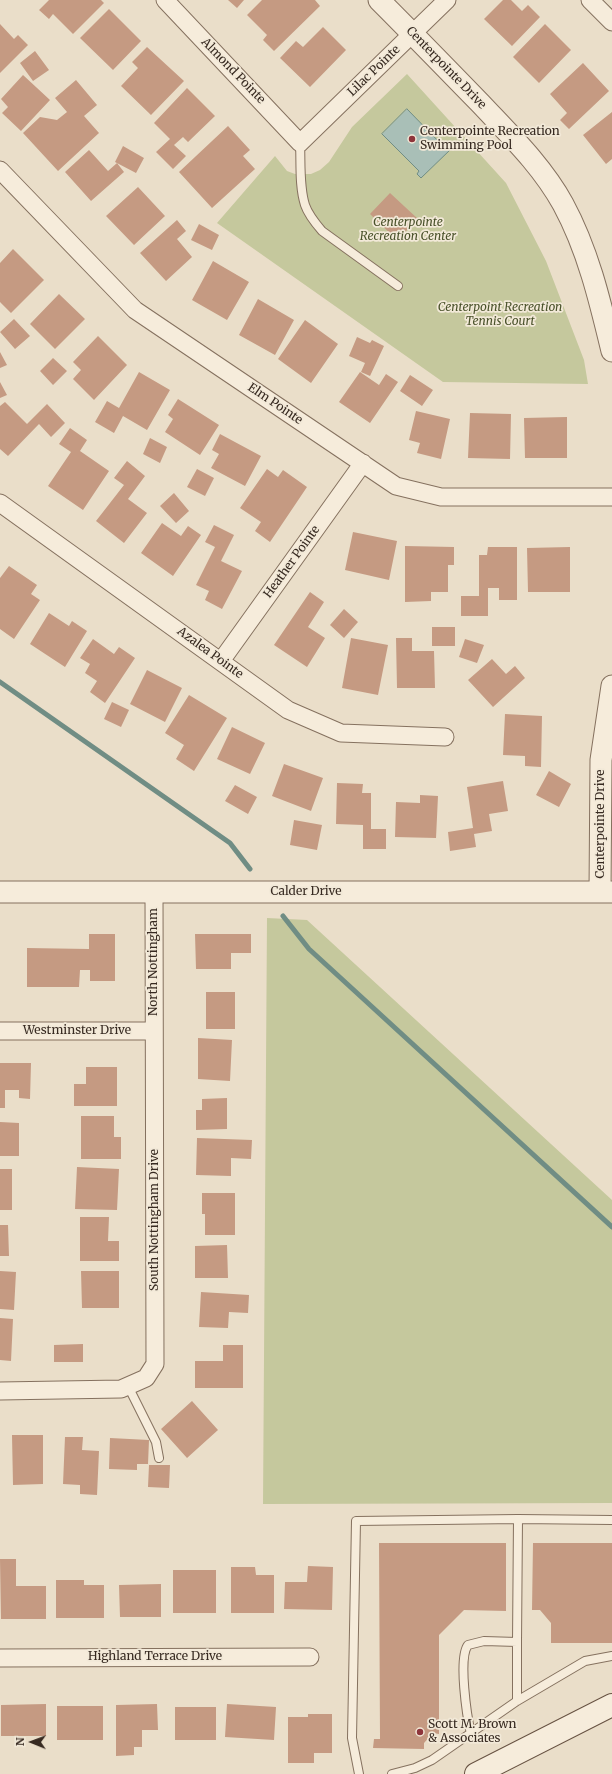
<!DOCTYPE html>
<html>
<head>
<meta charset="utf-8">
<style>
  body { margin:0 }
  #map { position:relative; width:612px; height:1774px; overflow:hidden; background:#eadec9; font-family:Merriweather,serif }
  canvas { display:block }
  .north { position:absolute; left:12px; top:1722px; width:40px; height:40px; -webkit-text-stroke:3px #f2e9d8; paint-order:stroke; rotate:271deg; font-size:11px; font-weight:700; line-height:16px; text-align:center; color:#372a21 }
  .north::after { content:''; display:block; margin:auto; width:14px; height:18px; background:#372a21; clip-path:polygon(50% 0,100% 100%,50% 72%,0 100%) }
</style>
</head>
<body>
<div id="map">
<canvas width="612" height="1774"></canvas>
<div class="north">N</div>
</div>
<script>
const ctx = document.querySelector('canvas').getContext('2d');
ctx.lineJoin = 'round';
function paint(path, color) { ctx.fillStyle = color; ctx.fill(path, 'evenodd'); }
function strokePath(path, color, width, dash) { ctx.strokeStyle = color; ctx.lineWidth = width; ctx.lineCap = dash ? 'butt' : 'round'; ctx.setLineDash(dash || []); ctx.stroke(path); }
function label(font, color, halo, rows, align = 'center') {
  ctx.font = font + ' Merriweather,serif'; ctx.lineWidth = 3.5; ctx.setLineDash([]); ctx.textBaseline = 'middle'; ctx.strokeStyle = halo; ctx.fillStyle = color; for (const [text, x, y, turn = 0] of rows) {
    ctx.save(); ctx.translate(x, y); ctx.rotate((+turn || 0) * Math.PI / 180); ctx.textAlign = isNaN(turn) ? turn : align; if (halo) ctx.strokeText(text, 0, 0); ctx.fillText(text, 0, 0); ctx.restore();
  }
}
const green = new Path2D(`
  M407,74L506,183L546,261L584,360L588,384L443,382L217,223L275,156L287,171L295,174H311L320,170L329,162L352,127Z
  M267,918L307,920L612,1200V1503L263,1504Z`);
const water = new Path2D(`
  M407,109L444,147L447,145L451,149L421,178L417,174L419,171L382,134Z`);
const stream = new Path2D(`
  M0,682L230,843L250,869
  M283,916L309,949L612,1227`);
const building = new Path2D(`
  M49,0H101L104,3L73,34L53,14L49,19L39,10Z
  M228,0H244L237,8Z
  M262,0H315L320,6L274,51L263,40L267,35L247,15Z
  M503,0H511L522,11L528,5L540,17L512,46L484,19Z
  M109,9L141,41L113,70L80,38Z
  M0,24L14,39L18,35L28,45L0,73Z
  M545,24L571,50L539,83L513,57Z
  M323,27L346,50L310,87L280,58L296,41L303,47Z
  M147,47L184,81L151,115L121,86L138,68L132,62Z
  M35,51L49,70L33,81L20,63Z
  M583,63L609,91L569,129L560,120L567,113L550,94Z
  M23,75L50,100L21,131L2,113L8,107L1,99Z
  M76,80L97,105L84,116L99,133L58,171L23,133L40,117L57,120L67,112L55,98Z
  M187,88L215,116L188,142L183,137L174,145L186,156L173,169L156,152L170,139L154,123Z
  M612,112V159L606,164L583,135Z
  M228,126L250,150L243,156L255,169L212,208L179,172Z
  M123,146L144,158L136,173L115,162Z
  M89,150L108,171L117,163L124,172L91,201L65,172Z
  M138,187L165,216L134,245L106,216Z
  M390,193L418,219L397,240L370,214Z
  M177,220L186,231L177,239L192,257L166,281L140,253Z
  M199,224L219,235L212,250L191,240Z
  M13,249L44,280L11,313L0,302V263Z
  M213,261L249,282L227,320L192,300Z
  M59,294L85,319L55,349L30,324Z
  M258,299L294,320L275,355L239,335Z
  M14,319L30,336L15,349L0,332Z
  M305,320L338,344L311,383L278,359Z
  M98,336L127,365L94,400L73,379L81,370L73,362Z
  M357,337L370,343L372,340L384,346L370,376L361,372L365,363L349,356Z
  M0,352L7,365L0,368Z
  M53,358L67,371L53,385L40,371Z
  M139,372L170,390L147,430L123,416L114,433L95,422L107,401L119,408Z
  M360,372L379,385L386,374L398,382L370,423L339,402Z
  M410,375L433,390L422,406L400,391Z
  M0,382L7,395L0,398Z
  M178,399L219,425L200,455L165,432L173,419L168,415Z
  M5,402L27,424L47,404L65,423L51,437L39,424L8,456L0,449V406Z
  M416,411L450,419L441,459L417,453L420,443L409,440Z
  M470,413L511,414L510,459L468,458Z
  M567,417V458H525L524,418Z
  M70,428L87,440L80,451L109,471L83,510L48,486L71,452L59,444Z
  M220,434L261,456L245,486L211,468L219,454L212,450Z
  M150,438L167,447L160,463L143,454Z
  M127,461L145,476L128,499L147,513L124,543L96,521L124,485L114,478Z
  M197,469L214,478L205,496L187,487Z
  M267,469L278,477L283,470L307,487L270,542L255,531L261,522L240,508Z
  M174,493L189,511L176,523L160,506Z
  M162,523L181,536L188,526L201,535L173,576L141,553Z
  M214,525L234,535L221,561L242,571L222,609L205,600L209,591L196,585L215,547L205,542Z
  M353,532L397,541L389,580L345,570Z
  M405,546L454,547V565H448V592H431V601L405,602Z
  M488,547H517V600H499V588H488V616H461V596H479V555H487Z
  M570,547V592H528L527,548Z
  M9,566L37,585L31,594L40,600L14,639L0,629V578Z
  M310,592L324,602L308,627L325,638L307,667L274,645Z
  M344,609L358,622L344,638L330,625Z
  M49,613L69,626L72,621L87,631L65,667L30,644Z
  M432,627H455V646H432Z
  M351,638L388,645L378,695L342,688Z
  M396,638H412V651H434L435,688H397Z
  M93,639L114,654L119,647L135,658L105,703L90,692L97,681L85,673L90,664L80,658Z
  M465,639L484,645L477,663L459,657Z
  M492,659L506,674L515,666L525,678L493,707L468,680Z
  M147,670L182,688L165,722L130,704Z
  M189,695L227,718L194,771L176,759L184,745L165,733Z
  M112,702L129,710L121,727L104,719Z
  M505,714L542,716L541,767L525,766V756L503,755Z
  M232,727L265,743L250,774L217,759Z
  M284,764L323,778L311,811L272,796Z
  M549,771L571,784L559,807L536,795Z
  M503,781L508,811L489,814L492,831L474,834L476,847L450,851L448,832L473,828L467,787Z
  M337,783L363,784L362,793H371V829H386V849H363V825L336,824Z
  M235,785L257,797L248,814L225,801Z
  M420,795L438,796L436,838L395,837L396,802L420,803Z
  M294,820L322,825L317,850L290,845Z
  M89,934H115V981H90V970H80L79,987H27V948L89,949Z
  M195,934H251V953H231V969H196Z
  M206,992H235V1029H206Z
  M198,1038L232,1040L230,1081L198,1079Z
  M0,1063H31L30,1099L19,1098V1090H5V1108H0Z
  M86,1067H117V1106H74V1084H86Z
  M227,1098V1129L196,1130V1110H202V1099Z
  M81,1116H114V1137H121V1159H81Z
  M0,1122L19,1123V1156H0Z
  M197,1138L252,1140L251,1159L231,1158V1176L196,1175Z
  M77,1167L119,1169L117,1210L75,1209Z
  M0,1169H12V1210H0Z
  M202,1193H235V1235H205V1214H202Z
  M80,1217H109L108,1241H119V1261H80Z
  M0,1225H8L9,1256H0Z
  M227,1245L228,1278H195V1246Z
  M0,1271L16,1272L14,1310L0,1309Z
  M81,1271H119V1308H82Z
  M201,1292L249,1295L248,1313L229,1312L228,1328L199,1327Z
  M0,1318L13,1319L11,1361L0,1360Z
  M83,1344V1362H54V1345Z
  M223,1345H243V1388H195V1361H223Z
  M192,1401L218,1430L187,1458L161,1429Z
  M12,1435H43V1484L13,1485Z
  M65,1437H83L82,1450L99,1451L97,1495L80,1494V1485L63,1484Z
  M110,1438L149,1440L148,1464H137V1470L109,1469Z
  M149,1465H170L169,1488L148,1487Z
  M379,1543H506V1611L464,1610L439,1635V1734L433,1733L424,1743V1749L373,1748L374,1739H380Z
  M533,1543H612V1643H551V1623L540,1610H532Z
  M0,1559H16V1586H46V1619H1Z
  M308,1566L333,1567L332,1610L284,1609L285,1582H307Z
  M231,1567H255L256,1575H274V1613H231Z
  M173,1570H216V1613H173Z
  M56,1580H84V1585H104V1618H56Z
  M161,1584V1617H120L119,1585Z
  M46,1704V1736H1V1705Z
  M157,1704L158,1730H142V1747H134V1755L116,1756V1705Z
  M227,1704L276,1707L274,1740L225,1737Z
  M57,1706H103V1740H57Z
  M175,1707H216V1740H175Z
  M308,1714H332V1753H314V1763H288V1717H308Z`);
const service = new Path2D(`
  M300,143C301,163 299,186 305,205C308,214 316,224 322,231L398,286
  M128,1386L156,1442L159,1458
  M517,1642L518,1519
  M471,1734C467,1717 458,1658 468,1645L484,1641L517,1642V1701
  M359,1774L352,1738L356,1521L518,1519L612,1520
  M392,1774L415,1768L432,1760L517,1701L585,1661L612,1656`);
const minor = new Path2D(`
  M165,0L300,143L447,0
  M590,0L612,22
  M0,170L135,310L396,486L441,497H612
  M0,503L288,710L341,733L445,737
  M221,661L363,463
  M0,1031H154
  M0,1391L121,1389L146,1378L155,1364L154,892
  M0,1658L310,1657`);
const tertiary = new Path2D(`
  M379,0C413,34 447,69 481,104C511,136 542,166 563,204C588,250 600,301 612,351
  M0,892H612
  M600,892L601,760L612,686`);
const secondary = new Path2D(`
  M476,1774L612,1705`);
const markers = [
  [412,139,4,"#8e353b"],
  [420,1732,4,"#8e353b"]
];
const streetNames = [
  ["Centerpointe Drive",446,68,46],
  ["Almond Pointe",233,71,46],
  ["Lilac Pointe",374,71,-44],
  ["Elm Pointe",275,404,34],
  ["Heather Pointe",292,562,-54],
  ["Azalea Pointe",210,653,36],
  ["Centerpointe Drive",601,824,-90],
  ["Calder Drive",306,892],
  ["North Nottingham",154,962,-90],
  ["Westminster Drive",77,1031],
  ["South Nottingham Drive",155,1220,-90],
  ["Highland Terrace Drive",155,1657]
];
const poiNames = [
  ["Centerpointe Recreation",420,132],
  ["Swimming Pool",420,146],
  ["Scott M. Brown",428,1725],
  ["& Associates",428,1739]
];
const parkNames = [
  ["Centerpointe",408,223],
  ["Recreation Center",408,237],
  ["Centerpoint Recreation",500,308],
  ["Tennis Court",500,322]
];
paint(green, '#c5c89d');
paint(water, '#a9bfb7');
strokePath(water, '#708d84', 1);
strokePath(stream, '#708d84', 5);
paint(building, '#c59a82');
strokePath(service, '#85715f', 10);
strokePath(minor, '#85715f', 19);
strokePath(tertiary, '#85715f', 23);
strokePath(secondary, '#675242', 24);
strokePath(service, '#f6ecdb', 8);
strokePath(minor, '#f6ecdb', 17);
strokePath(tertiary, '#f6ecdb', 21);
strokePath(secondary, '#f6ecdb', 22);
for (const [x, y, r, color] of markers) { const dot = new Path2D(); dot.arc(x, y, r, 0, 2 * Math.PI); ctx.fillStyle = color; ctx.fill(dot); strokePath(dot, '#f2e9d8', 1.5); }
label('12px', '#372a21', '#f2e9d8', streetNames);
label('12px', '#372a21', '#f2e9d8', poiNames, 'left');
label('italic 12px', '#49512a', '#f2e9d8', parkNames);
</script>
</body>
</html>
